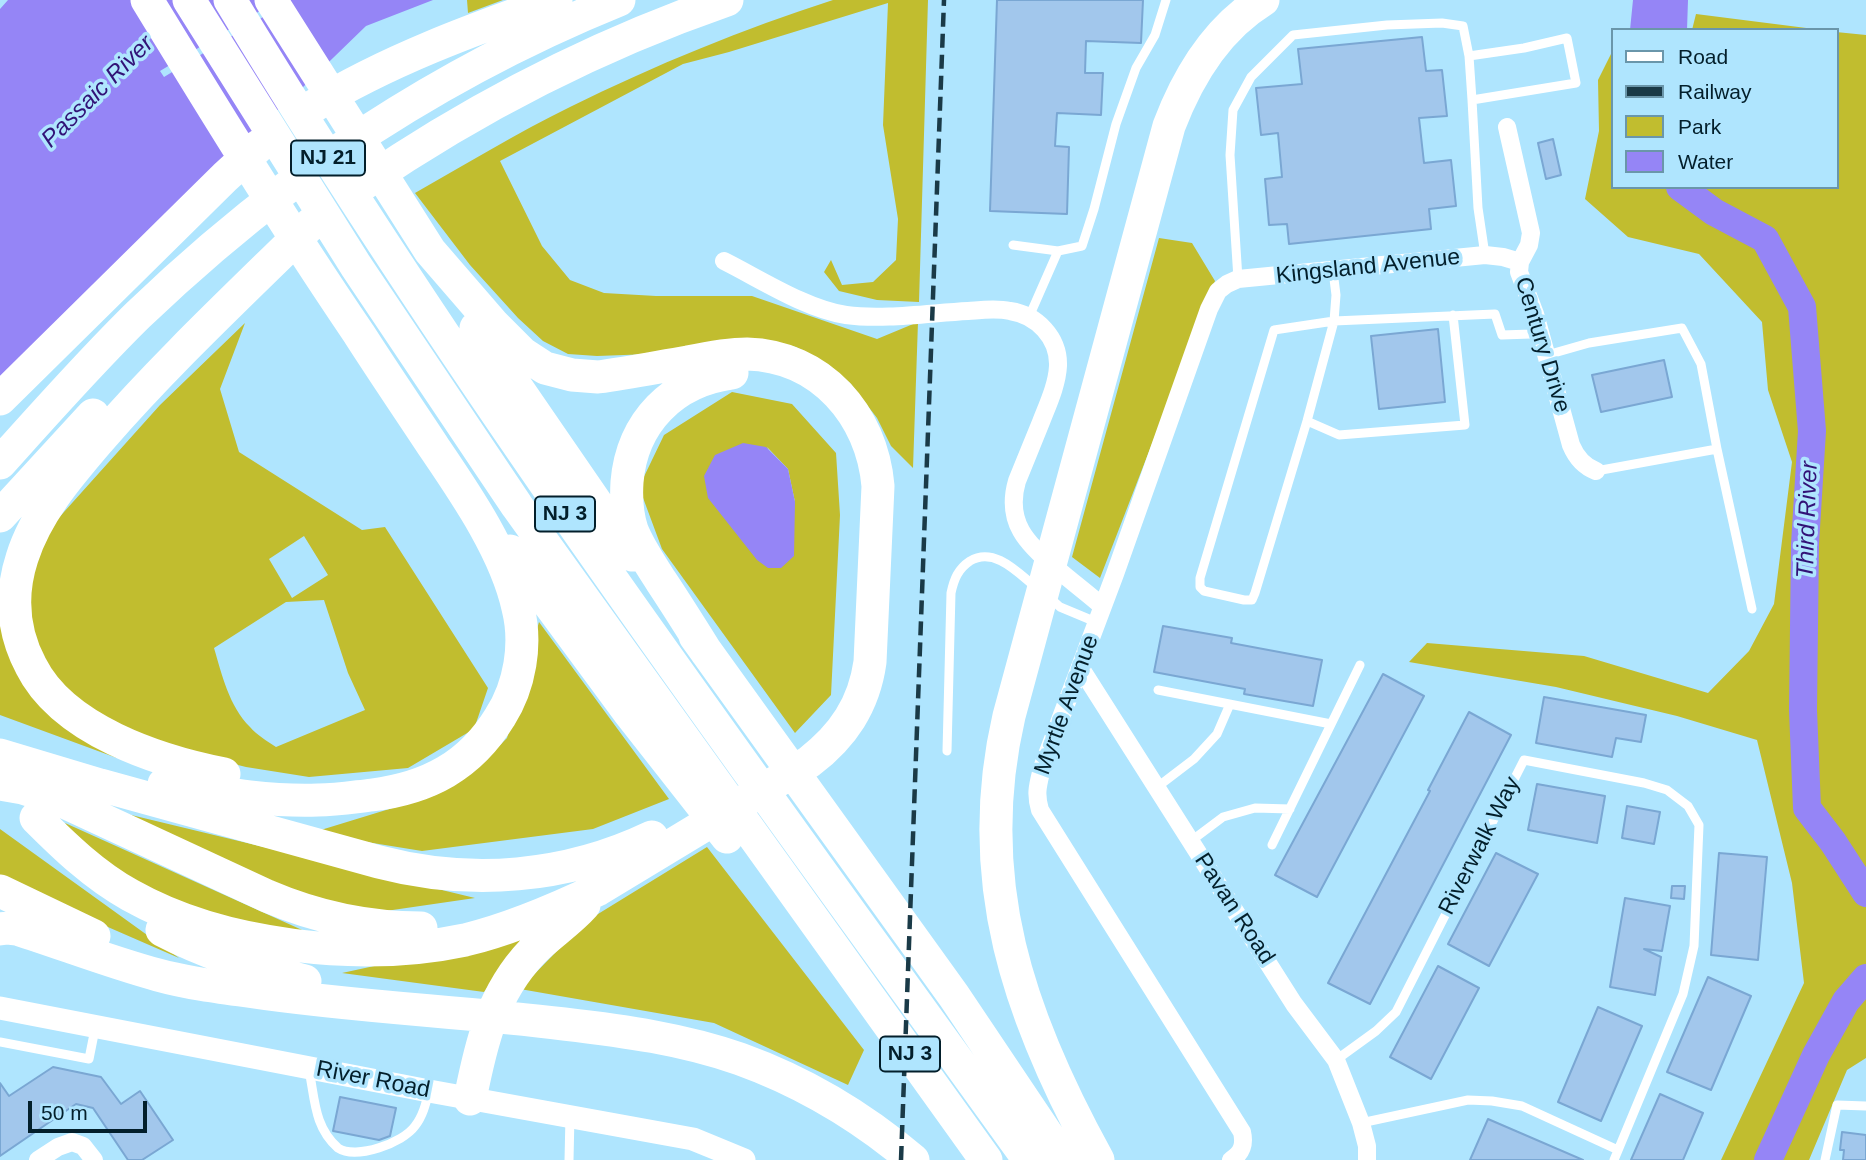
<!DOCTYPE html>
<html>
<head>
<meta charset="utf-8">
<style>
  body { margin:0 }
  #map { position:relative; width:1866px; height:1160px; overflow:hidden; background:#afe5fe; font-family:Helvetica,sans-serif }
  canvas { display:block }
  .legend { position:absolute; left:1611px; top:28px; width:228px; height:161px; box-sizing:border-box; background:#afe5fe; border:2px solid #6a96aa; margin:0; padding:9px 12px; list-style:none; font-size:21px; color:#031f2b }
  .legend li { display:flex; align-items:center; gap:14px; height:35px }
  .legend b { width:35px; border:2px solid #6a96aa }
  .scale { position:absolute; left:28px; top:1101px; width:119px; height:32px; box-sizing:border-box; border:4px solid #031f2b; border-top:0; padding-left:9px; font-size:21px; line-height:24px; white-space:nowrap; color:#031f2b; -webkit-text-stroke:5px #afe5fe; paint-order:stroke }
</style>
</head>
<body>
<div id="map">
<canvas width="1866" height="1160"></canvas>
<ul class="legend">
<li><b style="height:9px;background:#fff"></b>Road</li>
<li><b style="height:9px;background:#1a3a47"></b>Railway</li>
<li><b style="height:19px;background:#c1bd2f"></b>Park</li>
<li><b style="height:19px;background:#9585f6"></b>Water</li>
</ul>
<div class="scale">50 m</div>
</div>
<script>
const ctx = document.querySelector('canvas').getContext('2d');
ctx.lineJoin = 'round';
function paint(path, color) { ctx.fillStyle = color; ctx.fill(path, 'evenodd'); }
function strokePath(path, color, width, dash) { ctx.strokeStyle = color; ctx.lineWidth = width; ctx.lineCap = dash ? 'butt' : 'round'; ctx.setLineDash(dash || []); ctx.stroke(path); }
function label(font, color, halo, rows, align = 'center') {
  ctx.font = font + ' Helvetica,sans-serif'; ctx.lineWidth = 7; ctx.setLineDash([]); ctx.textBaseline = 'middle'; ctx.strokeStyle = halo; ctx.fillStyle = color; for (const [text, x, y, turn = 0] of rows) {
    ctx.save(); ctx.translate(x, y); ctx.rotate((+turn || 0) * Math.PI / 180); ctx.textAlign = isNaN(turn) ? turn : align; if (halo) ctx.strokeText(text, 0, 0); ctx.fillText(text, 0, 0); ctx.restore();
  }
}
const green = new Path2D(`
  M467,0H503L468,13Z
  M833,0H928L919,302L877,300L839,291L824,272L831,260L842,285L873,282L896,260L898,219L883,125L888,3L729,52L683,64L500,161L542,246L570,280L604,293L656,296H752L877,339L918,322L913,468L891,446L877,418L851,384L829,365L796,347L761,340L651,354L597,356L568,354L543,341L518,318L470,265L415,193C466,164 517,133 570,107C655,65 743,29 833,0Z
  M1696,14L1822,30H1692Z
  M1836,32L1866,35V1058L1847,1070L1809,1160H1721L1804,983L1792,883L1757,740L1677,716L1556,687L1409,662L1427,643L1584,656L1708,693L1749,651L1774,604L1792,462L1768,390L1762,322L1699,254L1628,237L1585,199L1599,131L1598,80L1612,52V187H1836Z
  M1159,238L1192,243L1215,281L1100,578L1072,557Z
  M245,323L220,389L239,452L362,530L385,527L488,688L474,729L408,768L309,777L246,767L198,755L127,731L69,697L36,647L30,612L31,580L42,549L55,522L160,405ZM304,536L328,575L292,598L269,559ZM324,600L348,673L365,710L276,747C267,741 257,735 250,727C229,706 222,675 214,648L286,602Z
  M732,392L792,404L836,453L840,515L831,695L795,733L662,549L639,487L664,435ZM767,447L788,469L795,502Z
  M0,589L3,624L117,758L0,715Z
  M539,622L669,799L593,829L422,851L311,833L435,795L477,768L507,738Z
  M127,814L475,898L372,913L287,891Z
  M65,823L311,934L247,924L156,895L75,844Z
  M0,829L179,958L0,880Z
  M707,847L864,1050L848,1085L714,1023L520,989L585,922Z
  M526,933L484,992L342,973Z`);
const water = new Path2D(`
  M8,0H278L160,71L164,77L291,0H433L366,26L301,89L219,162L0,379V9Z
  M1633,0H1688L1687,30H1630Z
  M743,443L766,447L788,469L795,502L794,556L781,568H768L757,560L708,498L704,476L715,455Z`);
const river = new Path2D(`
  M1680,187L1714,212L1765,239L1802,307L1812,431L1805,544L1803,710L1807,808L1833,842L1866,893
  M1768,1160L1816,1055L1846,1001L1866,978`);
const building = new Path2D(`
  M997,0H1143L1141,43L1086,41L1085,73H1103L1101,115L1057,113L1055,146L1069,147L1067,214L990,211Z
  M1422,37L1426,71L1442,70L1447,116L1419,118L1424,163L1451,160L1456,206L1429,209L1431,229L1289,244L1287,224L1269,225L1265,179L1282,177L1278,133L1261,135L1256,88L1302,84L1298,49Z
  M1553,139L1561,175L1546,179L1538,143Z
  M1438,329L1445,402L1379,409L1371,336Z
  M1664,360L1672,397L1601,412L1592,375Z
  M1163,626L1232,638L1231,643L1322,660L1313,706L1244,694L1245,689L1154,672Z
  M1383,674L1424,696L1317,897L1275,875Z
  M1544,697L1646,715L1641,742L1616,738L1612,757L1536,743Z
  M1469,712L1511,735L1370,1004L1328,983L1430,791L1428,790Z
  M1537,784L1605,796L1597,843L1528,830Z
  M1627,806L1660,812L1654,844L1622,838Z
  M1496,853L1538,874L1489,966L1448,944Z
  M1719,853L1767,857L1758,960L1711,955Z
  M1672,886H1685L1684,899L1671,898Z
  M1625,898L1670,906L1662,951L1644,949L1661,957L1655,995L1610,987Z
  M1438,966L1479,988L1431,1079L1390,1057Z
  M1708,977L1751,996L1711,1090L1667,1072Z
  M1598,1007L1642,1026L1601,1121L1558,1102Z
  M53,1067L101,1077L121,1104L140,1091L173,1140L142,1160H128L93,1108L76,1104L0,1156V1083L9,1096Z
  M1660,1094L1703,1113L1683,1160H1631Z
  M340,1097L396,1108L390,1136L379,1140L333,1131Z
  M1488,1119L1583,1160H1470Z
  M1842,1132L1866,1135V1160H1843L1844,1150H1840Z`);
const service = new Path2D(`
  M1472,100L1469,56L1524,48L1567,38L1576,83L1472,100L1478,208L1485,255
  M1013,245L1058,251
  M1333,271L1336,295L1334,321L1495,314L1502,335L1531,334L1540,332
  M1238,279L1230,155L1233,110L1251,77L1293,35L1387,25L1442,23L1463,26L1469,56
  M1029,317L1058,251L1082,246L1094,209L1116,124L1136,68L1155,35L1166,0
  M1334,321L1307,421L1255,593L1252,600H1244L1204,591L1200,587V578L1274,330Z
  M1547,355L1589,343L1682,328L1701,364L1717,449L1596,471
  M1307,421L1339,435L1465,425L1453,315
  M1717,449L1752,609
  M1049,597L1060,607L1096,622
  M1158,690L1331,724
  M947,751L951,593C954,579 958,569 970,561C995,546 1019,574 1038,589
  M1156,788L1194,759L1217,734L1230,704
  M1191,841L1223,817L1255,808L1290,809
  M1272,845L1360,665
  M0,1042L89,1059L95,1029
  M1336,1060L1376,1031L1396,1012L1524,760L1644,783L1667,790L1688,806L1699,825L1694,946L1683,994L1614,1160
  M309,1070C315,1099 314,1127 338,1148C356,1160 403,1143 415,1126C423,1116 426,1103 429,1091
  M1361,1123L1468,1100L1492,1101L1522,1106L1618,1150
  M569,1160L570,1116
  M1825,1160L1837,1105L1866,1106`);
const minor = new Path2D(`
  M1507,127L1531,233L1529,245L1520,262L1519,272L1535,314L1571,445C1576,457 1583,466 1596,471
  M724,261C760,279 806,309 846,315C883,320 930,313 968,311C982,310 996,308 1010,311C1037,315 1059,338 1058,366C1057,385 1048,404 1041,422C1033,442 1025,461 1017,481C1005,522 1027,544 1056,568C1071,581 1087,593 1102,606
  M1080,667L1294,1004L1336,1060L1361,1123L1367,1146V1160
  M38,1160L58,1147L72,1142L83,1146L94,1160
  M1231,1160C1242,1153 1245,1145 1242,1132L1040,810C1035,793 1038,785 1042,768L1115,574L1209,309L1218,291L1227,284L1238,279L1485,255L1503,257L1520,262`);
const tertiary = new Path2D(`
  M0,1008L429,1091L693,1139L744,1160`);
const motorway = new Path2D(`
  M147,0C216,113 285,225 359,334C384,373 410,411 435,449C467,496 506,553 518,608C527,644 520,686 500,717C470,766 428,788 372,795C354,797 337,800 318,800C267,802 214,792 164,784
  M189,0L356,266L517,506L986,1160
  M230,0C473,402 755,779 1029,1160
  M312,107C386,61 474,29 556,0
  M338,151C426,91 520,40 619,0
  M362,185C476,107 597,45 727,0
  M476,328L632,555
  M0,399L225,177L260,145
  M0,463C45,413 90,362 138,315C186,269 236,226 289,186
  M0,516L93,415
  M510,551L628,711L727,837
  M695,636L954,996L1064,1160
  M707,653C692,629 677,605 661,581C651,565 639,548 632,530C627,515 626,498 627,482C632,422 673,381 732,373
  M0,755L100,785L379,862C471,886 566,878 652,837
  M224,774C158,761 63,730 31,666C13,632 10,595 22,558C36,513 70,474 100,439C166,363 240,294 312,223
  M0,784L23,788L60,800L267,896C316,917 367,928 421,928
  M36,818C64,846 94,875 130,895C222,947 362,962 465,940C511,929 557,909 599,889L809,762C843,736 864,705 870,662L878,486C872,415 821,356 747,354C727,354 707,358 688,362C658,367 628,373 598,377L572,375L545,368L522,353L494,325L430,251L271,0
  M0,891L94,936
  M0,929L8,928L17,929C64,944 110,962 158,975C187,983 217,987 247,991C352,1007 458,1011 564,1024C624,1031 683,1039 740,1059C804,1082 862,1117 913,1160
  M162,930C208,954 255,969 305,981
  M470,1099C481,1044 492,994 532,952C548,935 568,923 584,905
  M1098,1160C1019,1017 971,880 1009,716L1169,126C1188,76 1216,29 1263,0`);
const rail = new Path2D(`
  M901,1160L944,0`);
const shields = [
  [328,158,74],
  [565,514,60],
  [910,1054,60]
];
const shieldNames = [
  ["NJ 21",328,158],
  ["NJ 3",565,514],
  ["NJ 3",910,1054]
];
const streetNames = [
  ["Kingsland Avenue",1368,267,-6],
  ["Century Drive",1542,345,73],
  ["Myrtle Avenue",1067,705,-70],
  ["Riverwalk Way",1480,846,-63],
  ["Pavan Road",1234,909,57],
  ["River Road",373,1080,11]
];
const waterNames = [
  ["Passaic River",98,92,-45],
  ["Third River",1808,520,-88]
];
paint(green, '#c1bd2f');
paint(water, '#9585f6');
strokePath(river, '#9585f6', 28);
paint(building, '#a2c7ec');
strokePath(building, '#7aa7d3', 2);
strokePath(service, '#fff', 9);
strokePath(minor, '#fff', 18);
strokePath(tertiary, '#fff', 23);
strokePath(motorway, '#fff', 33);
strokePath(rail, '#1a3a47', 4.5, [14, 7]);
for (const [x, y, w] of shields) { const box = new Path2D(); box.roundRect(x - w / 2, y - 17.5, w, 35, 5); ctx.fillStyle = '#afe5fe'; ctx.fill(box); strokePath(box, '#031f2b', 2); }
label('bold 21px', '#031f2b', null, shieldNames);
label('23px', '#031f2b', '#afe5fe', streetNames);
label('italic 24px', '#321277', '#afe5fe', waterNames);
</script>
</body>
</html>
